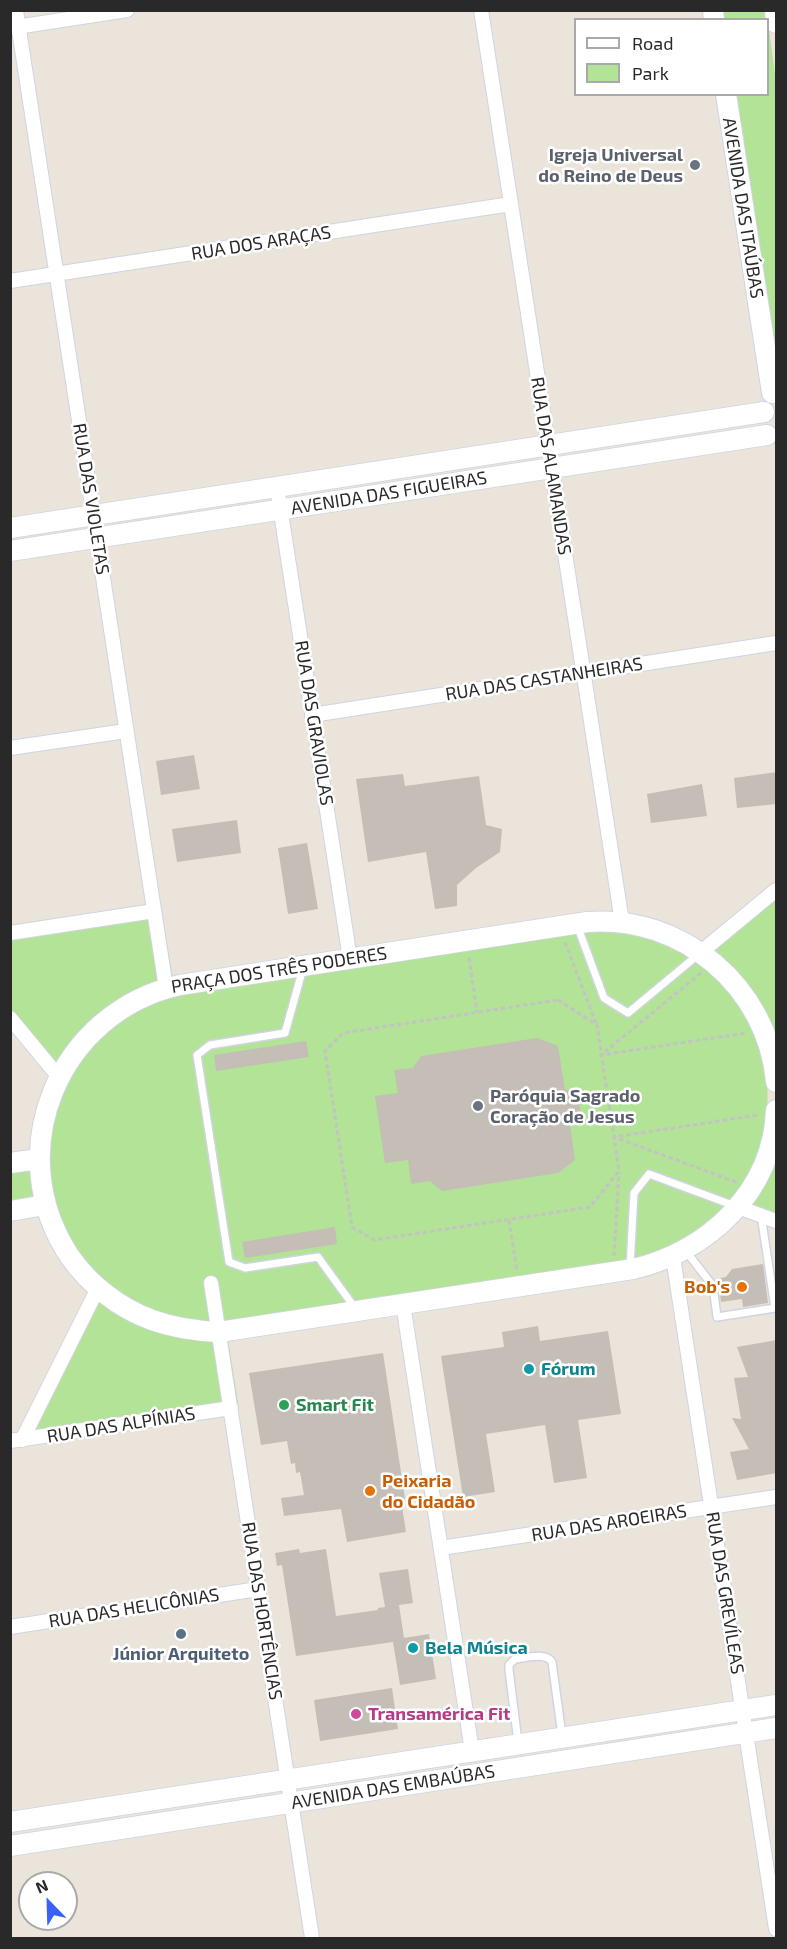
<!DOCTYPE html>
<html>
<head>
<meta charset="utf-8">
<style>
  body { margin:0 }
  #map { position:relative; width:787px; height:1949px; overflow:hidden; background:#ebe4db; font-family:"Exo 2",sans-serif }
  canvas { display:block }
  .frame { position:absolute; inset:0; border:12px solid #292929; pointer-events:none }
  .legend { position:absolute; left:574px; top:18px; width:195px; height:78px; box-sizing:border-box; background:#fff; border:2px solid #a9a9a9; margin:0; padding:8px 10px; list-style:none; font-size:18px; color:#292929 }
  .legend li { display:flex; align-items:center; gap:12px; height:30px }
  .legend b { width:30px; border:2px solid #a9a9a9 }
  .north { position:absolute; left:18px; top:1871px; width:60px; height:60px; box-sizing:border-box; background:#fff; border:2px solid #a9a9a9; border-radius:50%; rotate:337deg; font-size:16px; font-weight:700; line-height:24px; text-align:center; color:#292929 }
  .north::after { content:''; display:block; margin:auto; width:21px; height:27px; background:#3960fa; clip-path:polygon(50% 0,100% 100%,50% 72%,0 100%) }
</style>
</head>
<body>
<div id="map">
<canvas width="787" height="1949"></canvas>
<div class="frame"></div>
<ul class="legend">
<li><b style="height:8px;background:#fff"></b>Road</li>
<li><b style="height:16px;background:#b2e396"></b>Park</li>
</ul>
<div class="north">N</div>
</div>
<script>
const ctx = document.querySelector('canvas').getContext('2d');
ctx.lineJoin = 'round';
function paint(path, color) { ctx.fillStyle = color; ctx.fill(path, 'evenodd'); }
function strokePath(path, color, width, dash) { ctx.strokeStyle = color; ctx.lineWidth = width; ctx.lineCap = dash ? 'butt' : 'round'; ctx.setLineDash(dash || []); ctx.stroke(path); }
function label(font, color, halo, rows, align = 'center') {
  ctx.font = font + ' "Exo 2",sans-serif'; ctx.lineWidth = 5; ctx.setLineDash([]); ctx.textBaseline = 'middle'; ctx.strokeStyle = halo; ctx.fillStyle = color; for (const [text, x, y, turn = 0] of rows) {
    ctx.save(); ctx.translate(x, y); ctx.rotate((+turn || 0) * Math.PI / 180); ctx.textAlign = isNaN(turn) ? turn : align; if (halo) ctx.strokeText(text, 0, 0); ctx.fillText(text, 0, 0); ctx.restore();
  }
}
const green = new Path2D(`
  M722,11H766L767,19H723Z
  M768,22L776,81V368L734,95L768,94Z
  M776,897V1039C764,1002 743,975 713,950Z
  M162,915L173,978C123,987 82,1022 55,1064L11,1009V938Z
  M621,931C649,938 677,945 701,962C707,966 712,973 717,978C776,1033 785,1128 736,1193C731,1200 726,1208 720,1214C710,1223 698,1233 688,1239C675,1247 659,1252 646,1257L232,1322H196L154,1312L115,1291L84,1261L71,1243L53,1202L49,1182L48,1139L67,1078L94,1041L129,1013L169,996L583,932Z
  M776,1154V1215L750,1206Z
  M30,1169L35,1198L11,1202V1172Z
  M98,1300L228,1340L238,1402L31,1433Z`);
const building = new Path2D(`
  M194,755L200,789L161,795L156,761Z
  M777,772V804L737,808L734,778Z
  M403,774L405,786L479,776L486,825L502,829L500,852L476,868L457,885V906L435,909L426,852L368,862L356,779Z
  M702,784L707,816L651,823L647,794Z
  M237,820L241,853L177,862L172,829Z
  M307,843L318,909L288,914L278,848Z
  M537,1038L558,1046L565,1090L577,1089L581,1116L569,1118L575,1160L558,1173L442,1191L430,1181L411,1184L408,1160L385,1163L375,1096L398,1093L394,1070L413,1068L421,1056Z
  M306,1041L309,1057L216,1071L214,1055Z
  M335,1227L337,1244L245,1258L242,1242Z
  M763,1264L768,1303L743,1307L742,1299L721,1302L719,1285L715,1279L726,1277L732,1269Z
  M538,1326L540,1341L608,1331L621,1414L578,1420L587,1478L554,1483L545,1425L486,1434L495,1492L463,1497L441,1356L504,1347L502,1332Z
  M777,1340V1473L737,1480L730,1452L749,1449L732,1418L741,1419L734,1378L748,1377L737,1347Z
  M383,1353L405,1499L401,1500L406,1532L347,1542L341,1509L284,1516L281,1498L304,1495L300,1472L296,1473L295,1463L291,1464L287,1441L261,1445L249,1373Z
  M299,1549L300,1553L326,1549L336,1616L378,1610V1608L385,1607L379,1573L408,1569L413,1603L399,1605L404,1638L429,1634L436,1679L400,1685L393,1642L296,1656L282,1565L277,1566L275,1553Z
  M392,1688L398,1729L320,1741L314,1700Z`);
const path = new Path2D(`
  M565,942L596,1023
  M469,958L477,1012
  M701,973L601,1055L746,1033
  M558,1000L597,1025L619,1171L590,1207L374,1240L352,1227L325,1051L343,1033Z
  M736,1182L614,1137L758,1115
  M509,1220L517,1271
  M614,1256L619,1172`);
const lane = new Path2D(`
  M577,925L604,998L628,1013L699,954
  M303,968L285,1033L210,1045L197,1055L229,1262L245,1268L318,1257L355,1308
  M685,1250L713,1286L717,1317L775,1308L761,1215
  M630,1267L634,1193L649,1174L735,1206
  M518,1742L509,1670V1665L515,1659C527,1658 545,1652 552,1662L562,1735`);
const street = new Path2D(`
  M16,10L166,988
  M481,10L622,922
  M10,28L127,10
  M10,281L511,204
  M277,487L350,959
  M312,715L776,643
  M10,748L126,731
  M10,933L154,911
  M701,952L776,890
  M10,1018L58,1076
  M738,1207L776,1221
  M673,1257L776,1929
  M211,1283L312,1938
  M403,1304L472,1751
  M22,1440L98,1288
  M10,1441L231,1408
  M441,1548L776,1497
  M10,1627L258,1589`);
const secondary = new Path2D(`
  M713,10L714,20
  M775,10L776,23
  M726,94L772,393
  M10,528L764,412
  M10,551L767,435
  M776,1082C768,987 682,914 587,922L180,985C58,1012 0,1152 70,1257C90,1285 119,1308 152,1320C174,1328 196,1331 219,1332L633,1269C708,1252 773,1191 776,1110
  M10,1163L39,1159
  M10,1211L45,1205
  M10,1822L776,1705
  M10,1846L776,1728`);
const markers = [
  [695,165,6,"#6b7280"],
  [478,1106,6,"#6b7280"],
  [742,1287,6,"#e8710a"],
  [529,1369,6,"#0f9aa8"],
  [284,1405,6,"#2e9e5b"],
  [370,1491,6,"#e8710a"],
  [181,1634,6,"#5c6f8a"],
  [413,1648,6,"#0f9aa8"],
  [356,1714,6,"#d1479c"]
];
const worshipNames = [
  ["Igreja Universal",683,155],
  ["do Reino de Deus",683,176],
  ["Paróquia Sagrado",490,1096,"left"],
  ["Coração de Jesus",490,1117,"left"]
];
const streetNames = [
  ["AVENIDA DAS ITAÚBAS",743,208,81],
  ["RUA DOS ARAÇAS",261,243,-9],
  ["RUA DAS ALAMANDAS",551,466,81],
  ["AVENIDA DAS FIGUEIRAS",389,493,-9],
  ["RUA DAS VIOLETAS",91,499,81],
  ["RUA DAS CASTANHEIRAS",544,679,-9],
  ["RUA DAS GRAVIOLAS",314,723,81],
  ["PRAÇA DOS TRÊS PODERES",279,970,-9],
  ["RUA DAS ALPÍNIAS",121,1425,-9],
  ["RUA DAS AROEIRAS",609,1523,-9],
  ["RUA DAS GREVÍLEAS",725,1593,81],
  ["RUA DAS HELICÔNIAS",134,1608,-9],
  ["RUA DAS HORTÊNCIAS",262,1611,81],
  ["AVENIDA DAS EMBAÚBAS",393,1787,-9]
];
const foodNames = [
  ["Bob's",730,1287],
  ["Peixaria",382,1481,"left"],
  ["do Cidadão",382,1502,"left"]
];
const cultureNames = [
  ["Fórum",541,1369],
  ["Bela Música",425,1648]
];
const leisureNames = [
  ["Smart Fit",296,1405]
];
const serviceNames = [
  ["Júnior Arquiteto",181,1654]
];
const hotelNames = [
  ["Transamérica Fit",368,1714]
];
paint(green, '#b2e396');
paint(building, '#c4beb6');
strokePath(lane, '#d0d4e2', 10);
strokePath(street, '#d0d4e2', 16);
strokePath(secondary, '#d0d4e2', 22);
strokePath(path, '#c3c3c3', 3, [4.5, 3]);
strokePath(lane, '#fff', 7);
strokePath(street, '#fff', 14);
strokePath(secondary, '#fff', 20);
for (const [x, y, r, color] of markers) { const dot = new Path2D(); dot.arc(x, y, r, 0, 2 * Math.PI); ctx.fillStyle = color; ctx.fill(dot); strokePath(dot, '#fff', 2); }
label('bold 18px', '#5b616d', '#fff', worshipNames, 'right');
label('18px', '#292929', '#fff', streetNames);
label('bold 18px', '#c56008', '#fff', foodNames, 'right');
label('bold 18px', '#0d838f', '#fff', cultureNames, 'left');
label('bold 18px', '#27864d', '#fff', leisureNames, 'left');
label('bold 18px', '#4e5e75', '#fff', serviceNames);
label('bold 18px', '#b23c85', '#fff', hotelNames, 'left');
</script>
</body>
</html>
